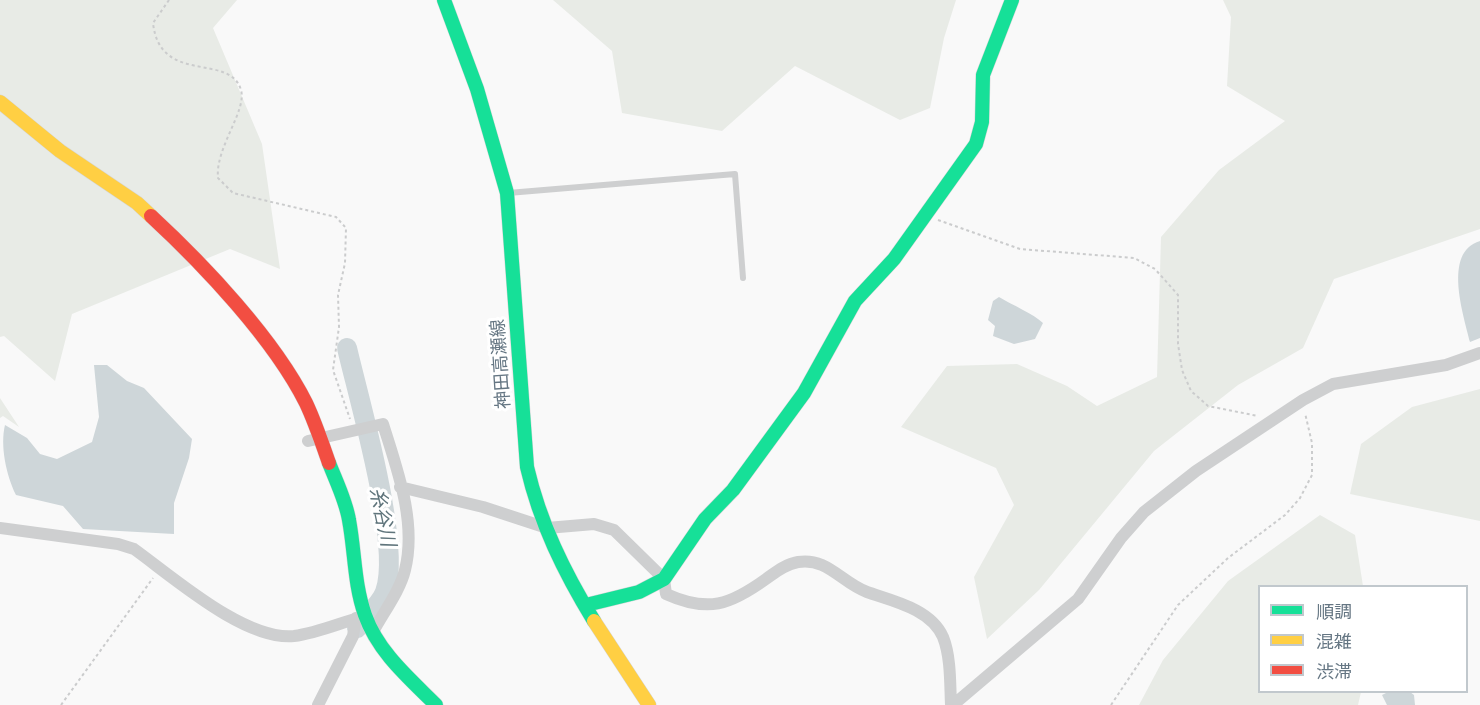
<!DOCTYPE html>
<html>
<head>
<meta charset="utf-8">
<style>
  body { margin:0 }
  #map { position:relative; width:1480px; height:705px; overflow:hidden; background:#f9f9f9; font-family:Inter,"Noto Sans JP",sans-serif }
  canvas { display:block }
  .legend { position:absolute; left:1258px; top:585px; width:210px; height:108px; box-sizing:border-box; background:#fff; border:2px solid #c1c8cd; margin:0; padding:8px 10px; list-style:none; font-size:18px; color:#657683 }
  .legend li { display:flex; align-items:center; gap:12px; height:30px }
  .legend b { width:30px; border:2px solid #c1c8cd }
</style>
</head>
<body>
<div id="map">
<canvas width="1480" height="705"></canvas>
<ul class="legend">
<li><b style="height:8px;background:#16e098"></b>順調</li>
<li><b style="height:8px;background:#ffcf43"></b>混雑</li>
<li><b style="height:8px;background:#f24e42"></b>渋滞</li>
</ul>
</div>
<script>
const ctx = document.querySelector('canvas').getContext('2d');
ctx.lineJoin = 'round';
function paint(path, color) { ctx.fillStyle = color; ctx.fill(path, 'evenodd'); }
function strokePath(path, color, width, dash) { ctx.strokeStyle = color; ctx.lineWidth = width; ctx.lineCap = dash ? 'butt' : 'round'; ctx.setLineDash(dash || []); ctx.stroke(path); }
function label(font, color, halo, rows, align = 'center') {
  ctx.font = font + ' Inter,"Noto Sans JP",sans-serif'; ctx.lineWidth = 6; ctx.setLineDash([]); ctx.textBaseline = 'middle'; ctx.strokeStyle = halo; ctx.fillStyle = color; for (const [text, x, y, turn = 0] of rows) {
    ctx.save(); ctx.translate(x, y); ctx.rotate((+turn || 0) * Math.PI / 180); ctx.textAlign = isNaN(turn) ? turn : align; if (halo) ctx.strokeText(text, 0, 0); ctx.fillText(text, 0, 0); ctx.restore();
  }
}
const green = new Path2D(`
  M0,0H237L213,28L262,144L280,269L230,249L72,314L55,381L4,336L0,337Z
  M553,0H956L944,38L930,108L900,120L795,66L722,131L622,113L612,51Z
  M1223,0H1480V229L1334,279L1303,348L1238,385L1154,451L1039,590L987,639L974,577L1014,505L996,468L901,427L947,366L1017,364L1067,386L1097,406L1157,377L1161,237L1219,170L1285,121L1227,86L1231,17Z
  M1480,389V521L1350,494L1361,444L1412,407Z
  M0,398L19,427L3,416L0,418Z
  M1320,515L1355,535L1363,586H1260V692H1361L1358,705H1139L1163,660L1228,581Z`);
const water = new Path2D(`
  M1480,241V338L1470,342C1464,316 1442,252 1480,241Z
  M999,297C1012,305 1034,314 1043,323L1035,339L1014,344L993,336L995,326L988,320L993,301Z
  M94,365H107L127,381L144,388L192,439L189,458L174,503V534L83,529L63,506L16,495C6,475 0,445 5,425L27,438L40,454L57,459L92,442L99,417Z
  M1388,692H1410L1414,695L1415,705H1387L1382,695Z`);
const river = new Path2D(`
  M347,348C359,400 402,546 385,592C381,604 365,617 357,628`);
const path = new Path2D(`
  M169,0L153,23C160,86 230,52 241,90C247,111 215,148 218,178L233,193L336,217L346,228L345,263L338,295L339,327L333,370L350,419
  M938,220L1020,249L1134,258L1155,269L1178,295V344L1182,370L1191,391L1208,406L1258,416
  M61,705L153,578
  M1111,705L1178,605L1228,558L1285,515L1300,498L1312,475V443L1305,413`);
const lane = new Path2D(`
  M508,193L735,174L743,278`);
const street = new Path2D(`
  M308,441L383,424C397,469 417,522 405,570C400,591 383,613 373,632
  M400,487L483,507L547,528L594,524L614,530L664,579L666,594C708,613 730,605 766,579C776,572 786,564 798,562C827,557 842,583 867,592C893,601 931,609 943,637C951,657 950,684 951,705
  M0,528L118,544L134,549C173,577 245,641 294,636C318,633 342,622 365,616
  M318,705L353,636L356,618
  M953,705L1078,599L1121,538L1144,512L1196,471L1303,400L1333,384L1446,365L1480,353`);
const fast = new Path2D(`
  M444,0L477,89L507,193L527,467C540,523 564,572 594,621
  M329,463C336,481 346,501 349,520C355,552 354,584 365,615C378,652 409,678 436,705
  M586,605L639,592L664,579L705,519L733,490L804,393L855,301L894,259L976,144L982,122L983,75L1012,0`);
const slow = new Path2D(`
  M0,102L60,151L137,203L151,216
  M594,621L649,705`);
const jam = new Path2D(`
  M151,216C204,265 274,339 306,403C315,422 322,443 329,463`);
const streetNames = [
  ["神田高瀬線",501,364,-94]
];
const waterNames = [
  ["糸谷川",382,517,78]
];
paint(green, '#e8ebe6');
paint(water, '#ced6d9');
strokePath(river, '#ced6d9', 20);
strokePath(fast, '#d5d6d7', 15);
strokePath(slow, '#d5d6d7', 15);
strokePath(jam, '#d5d6d7', 15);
strokePath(path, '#cbcccd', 2, [3, 3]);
strokePath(lane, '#cecfd0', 6);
strokePath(street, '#cecfd0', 12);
strokePath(fast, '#16e098', 14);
strokePath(slow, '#ffcf43', 14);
strokePath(jam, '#f24e42', 14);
label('18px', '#657683', '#fff', streetNames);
label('italic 20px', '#60757c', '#fff', waterNames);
</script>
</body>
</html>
